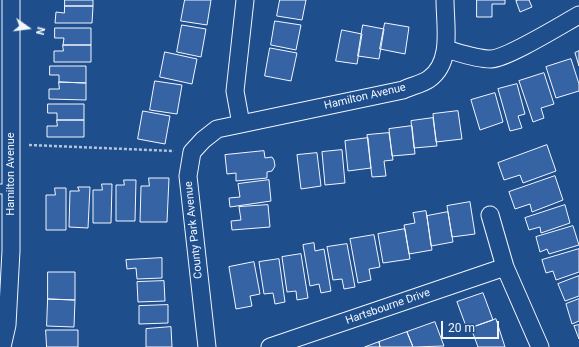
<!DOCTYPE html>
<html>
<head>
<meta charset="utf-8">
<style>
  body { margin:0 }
  #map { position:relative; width:579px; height:347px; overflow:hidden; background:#1f4e8c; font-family:Roboto,sans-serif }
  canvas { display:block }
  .north { position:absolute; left:8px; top:8px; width:40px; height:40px; -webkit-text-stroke:3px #1f4e8c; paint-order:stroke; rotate:104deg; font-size:11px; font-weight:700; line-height:16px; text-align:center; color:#f2f6ff }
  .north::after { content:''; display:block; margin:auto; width:14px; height:18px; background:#f2f6ff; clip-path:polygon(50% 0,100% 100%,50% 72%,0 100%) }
  .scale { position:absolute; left:441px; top:321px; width:58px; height:18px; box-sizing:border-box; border:2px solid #f2f6ff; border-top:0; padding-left:5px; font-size:12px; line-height:14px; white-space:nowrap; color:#f2f6ff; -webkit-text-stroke:3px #1f4e8c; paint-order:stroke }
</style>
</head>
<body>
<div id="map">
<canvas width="579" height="347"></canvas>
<div class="north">N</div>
<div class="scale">20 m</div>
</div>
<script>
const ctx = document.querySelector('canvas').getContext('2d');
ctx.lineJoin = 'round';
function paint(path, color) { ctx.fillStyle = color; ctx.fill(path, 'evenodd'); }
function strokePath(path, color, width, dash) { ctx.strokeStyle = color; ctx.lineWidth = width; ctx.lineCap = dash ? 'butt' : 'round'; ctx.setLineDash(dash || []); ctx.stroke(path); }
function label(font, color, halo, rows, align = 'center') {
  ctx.font = font + ' Roboto,sans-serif'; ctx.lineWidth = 3; ctx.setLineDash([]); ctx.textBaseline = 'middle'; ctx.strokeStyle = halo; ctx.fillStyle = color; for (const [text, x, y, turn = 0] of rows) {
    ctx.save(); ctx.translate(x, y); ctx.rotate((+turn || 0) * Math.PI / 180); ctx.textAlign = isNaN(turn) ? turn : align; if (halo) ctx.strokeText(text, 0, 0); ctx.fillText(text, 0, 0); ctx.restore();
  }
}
const building = new Path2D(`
  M65,0H93V6H65Z
  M185,0H211L207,25L181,21Z
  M280,0H306L302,20L277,16Z
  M477,0H505V4H492V17H477Z
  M519,0H529L532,7L520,12L516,1Z
  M65,6H93L92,23H55L56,12L64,13Z
  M275,21L301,25L296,50L271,45Z
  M385,23L409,27L405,54L380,49Z
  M182,25L206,29L201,57L177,52Z
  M363,25L384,29L379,59L358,56Z
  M55,28H91V45H63L64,38H55Z
  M342,30L362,34L357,64L336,61Z
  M63,45H91V62H54V51H63Z
  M270,48L297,53L291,81L265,76Z
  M579,51V66L575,53Z
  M165,52L197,59L192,84L160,77Z
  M571,59L579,84V91L556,98L546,67Z
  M50,66H86V83L59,82V75H50Z
  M544,73L554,104L541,108L544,118L533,122L519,81Z
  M155,81L182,85L177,114L150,110Z
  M59,82L86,83V100L49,99V89H59Z
  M517,84L525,114L518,116L522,128L510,131L498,89Z
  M495,93L503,122L480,130L471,100Z
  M48,104H84V120H57V113H48Z
  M143,111L170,116L165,144L138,139Z
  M458,111L462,139L436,142L433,114Z
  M433,118L437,146L414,148L411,121Z
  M57,120H84V137H47V126H57Z
  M412,126L415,154L392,156L389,129Z
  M389,133L393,160L384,161L386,176L372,177L367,135Z
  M368,138L371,168L348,171L345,141Z
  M547,145L556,171L523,183L520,175L504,180L498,163Z
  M342,150L345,183L325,185L322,152Z
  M264,151L265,158L272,157L274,160L275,166L272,171L267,172V178L236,181V173L227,174L225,155Z
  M317,153L321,186L301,189L297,155Z
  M555,176L563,200L532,212L530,204L515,209L509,192Z
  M149,178H169L167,222H140L141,186H149Z
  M124,180H136L135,221H116V185H124Z
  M269,180L271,201L230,207L229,198L240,197L238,184Z
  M102,184H112L111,223H93V190H102Z
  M78,187H90L88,228L69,227L70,191H79Z
  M55,188H66V230H46V195H55Z
  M470,202L475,234L452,237L447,206Z
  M268,205L270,227L232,230L231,221L241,220L239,207Z
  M565,205L570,223L541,233L540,227L529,230L525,218Z
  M426,211L432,250L409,254L404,225L415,223L413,213Z
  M448,212L453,242L431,246L427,216Z
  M573,226L579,245L549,254L547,249L540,252L536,237Z
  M405,229L410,259L383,263L378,234Z
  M374,235L380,267L369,269L371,280L358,283L350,239Z
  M314,243L315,251L324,249L331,291L321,293L319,284L310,286L303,245Z
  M347,244L355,287L344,289L342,279L333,280L327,247Z
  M579,249V272L556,280L553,271L546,273L542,260Z
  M301,254L308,298L297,300L296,291L287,292L282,257Z
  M162,258V278L137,279L136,268L127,269L126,260Z
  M279,259L285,302L275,304L273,293L264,294L259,262Z
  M254,262L260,294L250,296L252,306L236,309L229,267Z
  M48,272H75V300L48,299Z
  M579,276V296L565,301L558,284Z
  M164,281L165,301L138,302L137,282Z
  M483,293L493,320L467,329L457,302Z
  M48,299L75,300L74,327L47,326Z
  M579,299V321L572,324L566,304Z
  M168,305V323L139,324V306Z
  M496,319L505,347H478L471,328Z
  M435,322L444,346L413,347L407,332Z
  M579,325V339L574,326Z
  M171,327L172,347H146V329Z
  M46,330H78V347H47Z
  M407,332L413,347H380L379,342Z
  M379,342L380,347H365Z`);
const path = new Path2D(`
  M29,145L174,151`);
const lane = new Path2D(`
  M0,189H10`);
const street = new Path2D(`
  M446,49C460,53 476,59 491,59C508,58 561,25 579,15
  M241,124L403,90C411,86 422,84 429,79C453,62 445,26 445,0
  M490,215L505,267L540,347
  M2,347L7,325L11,251V0
  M207,347L188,176L192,152L203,140L217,129L241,124L235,91L245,0
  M270,347L505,267`);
const streetNames = [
  ["Hamilton Avenue",365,97,-13],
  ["Hamilton Avenue",11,174,-90],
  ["County Park Avenue",194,230,-96],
  ["Hartsbourne Drive",388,307,-19]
];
paint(building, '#3563a3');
strokePath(building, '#f2f6ff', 1);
strokePath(lane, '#f2f6ff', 11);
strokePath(street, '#f2f6ff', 19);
strokePath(path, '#b3c4dc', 2.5, [3, 2]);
strokePath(lane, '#1f4e8c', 9);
strokePath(street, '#1f4e8c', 17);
label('11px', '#f2f6ff', '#1f4e8c', streetNames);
</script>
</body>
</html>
